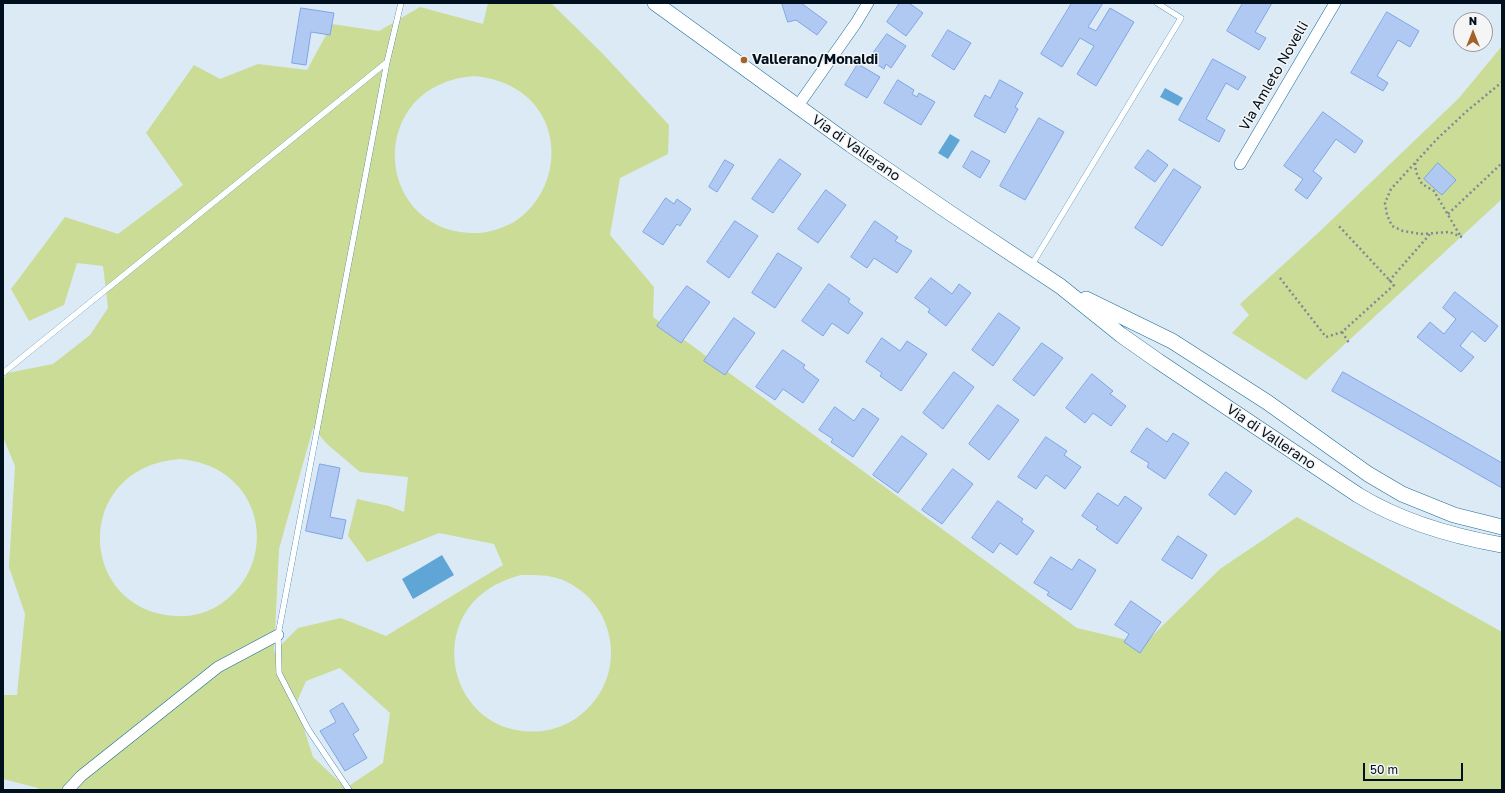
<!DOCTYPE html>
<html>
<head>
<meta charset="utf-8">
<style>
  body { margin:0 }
  #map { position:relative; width:1505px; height:793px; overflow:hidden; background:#dceaf5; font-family:"Golos Text",sans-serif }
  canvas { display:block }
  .frame { position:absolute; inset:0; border:4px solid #00101e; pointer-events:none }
  .north { position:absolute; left:1453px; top:12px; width:40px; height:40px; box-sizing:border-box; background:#f5f5f5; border:1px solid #93999f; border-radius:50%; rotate:0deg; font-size:11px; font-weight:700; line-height:16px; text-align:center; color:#00101e }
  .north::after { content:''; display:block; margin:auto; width:14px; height:18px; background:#a2632a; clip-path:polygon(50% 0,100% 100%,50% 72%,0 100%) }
  .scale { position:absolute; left:1363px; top:763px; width:100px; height:18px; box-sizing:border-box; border:2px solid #00101e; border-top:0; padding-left:5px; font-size:12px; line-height:14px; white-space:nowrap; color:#00101e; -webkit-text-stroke:3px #f5f5f5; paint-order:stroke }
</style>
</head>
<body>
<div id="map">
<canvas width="1505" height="793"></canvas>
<div class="frame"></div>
<div class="north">N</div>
<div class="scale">50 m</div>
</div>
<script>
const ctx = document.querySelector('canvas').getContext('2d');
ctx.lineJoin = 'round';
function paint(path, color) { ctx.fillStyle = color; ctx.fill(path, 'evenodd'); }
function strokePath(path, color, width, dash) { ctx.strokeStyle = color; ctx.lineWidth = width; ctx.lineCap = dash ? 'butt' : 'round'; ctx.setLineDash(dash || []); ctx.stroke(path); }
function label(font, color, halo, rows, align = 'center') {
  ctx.font = font + ' "Golos Text",sans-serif'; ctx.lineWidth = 3; ctx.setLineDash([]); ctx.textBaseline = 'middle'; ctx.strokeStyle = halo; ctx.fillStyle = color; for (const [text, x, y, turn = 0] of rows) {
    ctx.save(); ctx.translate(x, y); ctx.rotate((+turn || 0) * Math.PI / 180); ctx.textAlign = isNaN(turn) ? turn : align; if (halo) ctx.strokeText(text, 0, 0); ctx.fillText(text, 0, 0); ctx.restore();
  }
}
const green = new Path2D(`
  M488,3H551L603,54L669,125L668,154L620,178L610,235L654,287L653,317L1077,628L1144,644L1220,569L1297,517L1502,632V790H39L38,788L3,779V695H17L25,614L9,567L15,466L3,437V380L7,373L53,364L90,335L108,308L103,266L77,263L64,305L29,321L11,289L65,217L118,234L183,185L146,133L194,65L220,79L258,64L307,70L332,24L379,31L420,7L483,24ZM474,76C492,78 507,82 522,93C566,126 559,193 514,222C501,229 486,234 471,233C372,229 366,84 474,76ZM313,428L327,444L360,472L408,477L404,512L389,506L357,499L348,536L367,562L439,533L494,544L503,565L386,636L341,618L298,628L274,652L279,549ZM180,459C197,461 213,465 227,476C271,510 265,576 219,605C207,613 191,617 176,616C77,611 71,467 180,459ZM521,575C534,575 547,574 560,579C616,600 629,673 584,712C573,722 558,729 543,731C445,742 415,601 521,575ZM340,668L390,713L383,763L346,788L313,757L296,704L306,681Z
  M1502,46V199L1306,380L1232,333L1249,315L1240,304L1318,233L1459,98Z`);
const water = new Path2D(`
  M1165,88L1183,98L1178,106L1160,97Z
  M950,134L960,140L948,159L938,153Z
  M442,555L454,575L413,599L402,579Z`);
const building = new Path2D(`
  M782,3H801L827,22L817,35L796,20L788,22Z
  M900,3H909L923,13L906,36L887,22Z
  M1072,3H1103L1088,27L1096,31L1110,8L1134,22L1096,86L1077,74L1094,46L1080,38L1062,67L1041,54Z
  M1243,3H1272L1255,32L1266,38L1259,50L1227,31Z
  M301,8L334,13L330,35L311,32L306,65L292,63Z
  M1387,12L1419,31L1410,47L1398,40L1377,76L1388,83L1383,91L1351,73Z
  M948,30L971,43L954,70L932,56Z
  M887,34L906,46L891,68L886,64L884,69L869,59Z
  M1213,59L1246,77L1238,90L1226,83L1206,119L1225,130L1219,142L1179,120Z
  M858,64L880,77L867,98L845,85Z
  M898,80L914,90L912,94L917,97L919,93L935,102L921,125L884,103Z
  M1000,80L1023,93L1015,107L1018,109L1005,133L974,116L985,95L990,98Z
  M1323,112L1363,141L1355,153L1336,139L1313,171L1322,178L1307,199L1295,190L1303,179L1284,166Z
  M1039,118L1064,132L1025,200L1000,186Z
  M1148,150L1168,165L1155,182L1135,168Z
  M972,151L990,161L980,178L963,167Z
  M780,159L801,174L773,213L752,199Z
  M725,160L734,165L717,192L709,187Z
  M1438,163L1456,180L1442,195L1424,179Z
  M1174,169L1201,187L1162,246L1135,228Z
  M826,190L846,205L818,243L798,229Z
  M666,198L674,204L677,199L691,209L680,226L677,224L663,245L643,232Z
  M735,221L758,236L729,278L707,262Z
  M875,221L898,237L895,241L912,251L897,273L874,258L867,268L851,257Z
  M778,253L802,268L775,308L752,293Z
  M931,278L952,294L959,284L971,293L946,326L928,312L930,309L915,298Z
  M829,284L850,299L848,302L863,313L848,334L832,323L823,336L802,321Z
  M687,286L710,302L681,343L657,326Z
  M1455,292L1498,326L1485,342L1472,331L1460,346L1474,357L1461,372L1417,337L1430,322L1444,334L1456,319L1443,308Z
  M999,313L1020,328L993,366L972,350Z
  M734,318L755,333L725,375L704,361Z
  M882,338L900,351L907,341L927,354L901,391L880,376L882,373L866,362Z
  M1042,343L1063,358L1034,396L1013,380Z
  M783,350L805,365L803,368L819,380L803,403L783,389L775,400L756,387Z
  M954,372L974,387L943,429L923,413Z
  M1343,372L1502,463V488L1332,391Z
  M1092,374L1113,391L1110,394L1126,406L1111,426L1093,413L1085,423L1066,408Z
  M998,405L1019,420L989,460L969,444Z
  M835,407L854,421L863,408L879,419L853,457L831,442L833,439L819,430Z
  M1147,428L1167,442L1173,433L1189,443L1165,479L1147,467L1149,463L1131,452Z
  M902,436L927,454L898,493L873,475Z
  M1046,437L1067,451L1064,455L1081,467L1065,489L1046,475L1036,489L1018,477Z
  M320,464L340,468L330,517L346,520L342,539L306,531Z
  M953,469L973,484L942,524L922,510Z
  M1226,472L1252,491L1235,515L1209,495Z
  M1098,493L1118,506L1125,496L1142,508L1117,544L1096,529L1098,527L1082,516Z
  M998,501L1023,519L1021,522L1034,531L1017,555L1000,543L993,553L972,538Z
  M1178,536L1207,555L1192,579L1162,560Z
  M1051,557L1072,570L1079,559L1096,570L1071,610L1047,595L1049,592L1034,583Z
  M1131,601L1161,622L1140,653L1124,642L1129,634L1115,625Z
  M343,703L359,730L353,734L367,758L345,771L320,731L336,722L330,711Z`);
const path = new Path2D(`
  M1415,163L1416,172L1422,184L1434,191L1461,237
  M1448,214L1502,163
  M1462,237L1449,232L1421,234L1403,231L1392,226L1387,215L1385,203L1391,189L1437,139L1467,111L1502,82
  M1280,278L1326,337L1342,332L1394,285L1337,224
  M1389,281L1430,234
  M1342,332L1349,343`);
const lane = new Path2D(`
  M1031,266L1181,18L1157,3
  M3,373L387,62
  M349,790L308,729L279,673L278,635L387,62L401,3`);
const street = new Path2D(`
  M797,107L856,23L868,3
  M1240,164L1335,3
  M68,790L81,776L218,667L278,635`);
const secondary = new Path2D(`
  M655,3L851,145L950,213L1060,286L1121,335L1158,361L1358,495C1402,522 1451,536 1502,545
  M1086,299L1172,341L1267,402L1368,474L1402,494L1454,515L1502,527`);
const markers = [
  [744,60,4,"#a2632a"]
];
const poiNames = [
  ["Vallerano/Monaldi",752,60]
];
const streetNames = [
  ["Via Amleto Novelli",1274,76,-60],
  ["Via di Vallerano",856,148,35],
  ["Via di Vallerano",1271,437,34]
];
paint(green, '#cadc96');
paint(water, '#5fa6d7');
paint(building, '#b0c9f2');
strokePath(building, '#7da5e6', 1);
strokePath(lane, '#196c9b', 6);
strokePath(street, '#196c9b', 12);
strokePath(secondary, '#196c9b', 16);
strokePath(path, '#7c8b97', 2.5, [2, 3]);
strokePath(lane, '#fff', 5.5);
strokePath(street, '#fff', 11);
strokePath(secondary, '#fff', 15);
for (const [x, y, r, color] of markers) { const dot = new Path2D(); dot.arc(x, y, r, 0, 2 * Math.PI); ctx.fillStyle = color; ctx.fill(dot); strokePath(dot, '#f5f5f5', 1.5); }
label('bold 14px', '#00101e', '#f5f5f5', poiNames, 'left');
label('14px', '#00101e', '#f5f5f5', streetNames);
</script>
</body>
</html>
